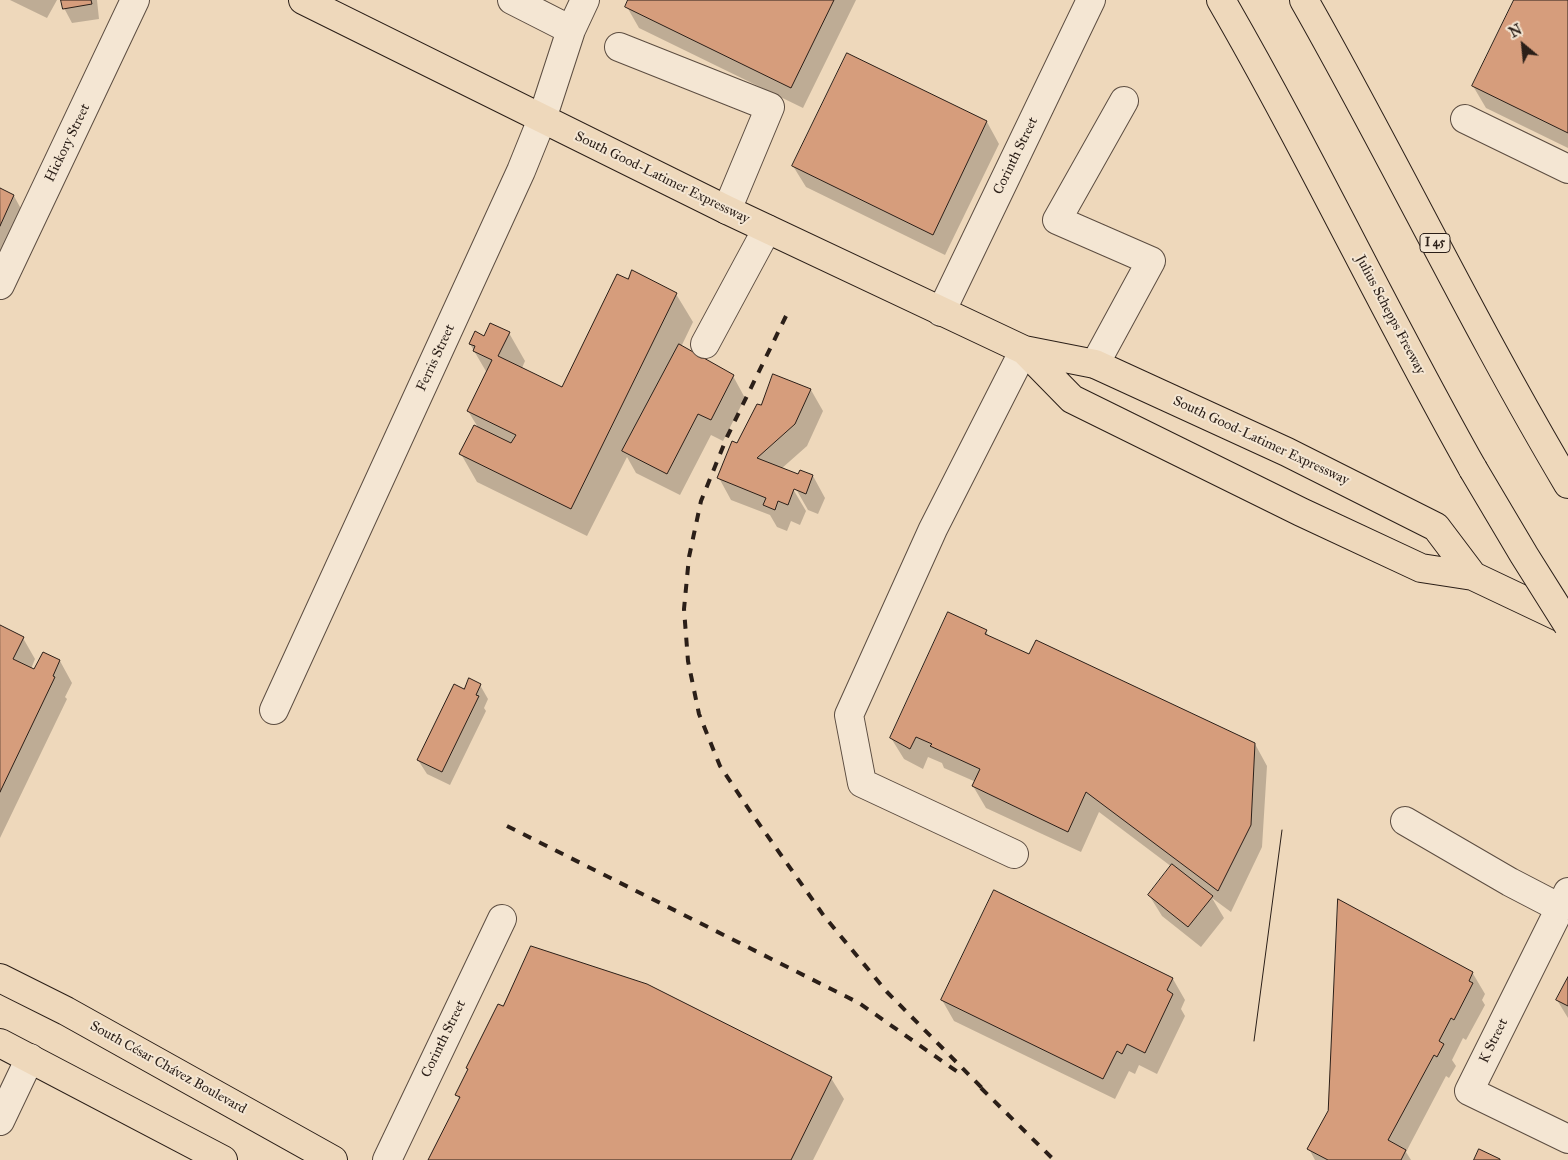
<!DOCTYPE html>
<html>
<head>
<meta charset="utf-8">
<style>
  body { margin:0 }
  #map { position:relative; width:1568px; height:1160px; overflow:hidden; background:#eed8bb; font-family:"IM FELL Great Primer",serif }
  canvas { display:block }
  .north { position:absolute; left:1498px; top:20px; width:50px; height:50px; -webkit-text-stroke:4px #f4e6d3; paint-order:stroke; rotate:332deg; font-size:14px; font-weight:700; line-height:20px; text-align:center; color:#2b1f18 }
  .north::after { content:''; display:block; margin:auto; width:18px; height:22px; background:#2b1f18; clip-path:polygon(50% 0,100% 100%,50% 72%,0 100%) }
</style>
</head>
<body>
<div id="map">
<canvas width="1568" height="1160"></canvas>
<div class="north">N</div>
</div>
<script>
const ctx = document.querySelector('canvas').getContext('2d');
ctx.lineJoin = 'round';
function paint(path, color) { ctx.fillStyle = color; ctx.fill(path, 'evenodd'); }
function strokePath(path, color, width, dash) { ctx.strokeStyle = color; ctx.lineWidth = width; ctx.lineCap = dash ? 'butt' : 'round'; ctx.setLineDash(dash || []); ctx.stroke(path); }
function label(font, color, halo, rows, align = 'center') {
  ctx.font = font + ' "IM FELL Great Primer",serif'; ctx.lineWidth = 4; ctx.setLineDash([]); ctx.textBaseline = 'middle'; ctx.strokeStyle = halo; ctx.fillStyle = color; for (const [text, x, y, turn = 0] of rows) {
    ctx.save(); ctx.translate(x, y); ctx.rotate((+turn || 0) * Math.PI / 180); ctx.textAlign = isNaN(turn) ? turn : align; if (halo) ctx.strokeText(text, 0, 0); ctx.fillText(text, 0, 0); ctx.restore();
  }
}
const shadow = new Path2D(`
  M10,0H57L47,18Z
  M63,0H97L99,19L72,23L64,8Z
  M630,0H856L803,108L639,28L627,7Z
  M1515,0H1568V148L1486,108L1473,86Z
  M847,55L987,122L999,144L945,255L806,187L793,166Z
  M0,190L14,196L26,218L0,272Z
  M628,280L676,294L693,322L681,347L733,376L745,398L723,441L711,435L680,495L636,473L627,457L587,536L477,482L461,454L479,429L468,411L487,373L470,344L485,337L509,333L525,361L522,368L563,389Z
  M811,390L823,411L807,446L781,469L799,476L801,472L813,476L825,498L818,514L808,510L796,489H793L806,511L800,525L791,521L787,531L777,527L770,515L731,500L719,478L761,407Z
  M0,627L23,638L35,659L31,669L35,671L43,654L60,661L72,683L65,697L67,699L0,838Z
  M986,631L989,637L1029,656L1255,744L1267,766L1262,847L1231,912L1212,898L1224,918L1201,947L1162,916L1149,895L1172,867L1099,812L1081,852L986,808L973,786L976,782L944,768L942,763L928,757L923,769L904,759L891,738Z
  M480,685L488,699L484,708L486,711L450,785L427,774L418,760L464,690Z
  M1472,972L1485,994L1482,1000L1485,1005L1466,1040L1463,1038L1452,1060L1456,1066L1449,1078L1446,1076L1406,1152L1411,1160H1315L1309,1149Z
  M1173,979L1185,1000L1181,1009L1185,1016L1157,1074L1139,1065L1135,1074L1129,1071L1115,1099L954,1021L942,1000Z
  M1568,980V1018L1557,1000Z
  M467,1068L831,1078L844,1099L813,1160H429L460,1100L457,1095L469,1071Z`);
const building = new Path2D(`
  M61,0H91L92,4L63,9Z
  M628,0H834L791,88L625,7Z
  M1514,0H1568V133L1472,86Z
  M847,53L987,121L933,235L792,166Z
  M0,188L14,195L0,226Z
  M632,270L677,293L571,509L459,454L474,425L511,443L516,435L467,411L492,360L473,351L475,346L469,344L475,331L484,336L490,323L510,332L498,356L562,387L617,274L628,279Z
  M679,344L734,375L711,420L698,414L667,474L622,451Z
  M773,374L811,389L795,424L757,458L798,474L800,470L813,475L806,494L794,489L788,505L778,501L775,510L763,505L766,498L717,478L732,441L737,443L757,404L761,405Z
  M948,612L987,630L985,634L1029,654L1036,640L1255,743L1251,825L1218,891L1086,792L1068,832L972,786L980,769L930,746L932,744L916,737L910,749L890,738Z
  M0,625L24,637L13,659L34,669L43,652L60,660L53,676L55,677L0,792Z
  M469,678L481,684L476,695L479,696L442,772L417,760L454,684L464,689Z
  M1172,864L1213,896L1188,927L1148,895Z
  M994,890L1173,978L1167,990L1173,994L1145,1053L1127,1044L1122,1054L1117,1051L1103,1079L941,1000Z
  M1338,899L1473,972L1469,981L1473,983L1454,1020L1451,1018L1439,1041L1444,1044L1437,1057L1434,1055L1388,1140L1406,1150L1401,1160H1328L1307,1149L1328,1111Z
  M531,946L647,984L832,1077L791,1160H428L460,1097L455,1095L468,1069L466,1068L498,1004L503,1006Z
  M1568,977V1006L1556,1000Z
  M1479,1149L1500,1159V1160H1474Z`);
const minor = new Path2D(`
  M512,0L571,30
  M619,47L770,107L727,210
  M1465,119L1568,169
  M0,285L135,0
  M941,312L1091,0
  M705,344L767,229
  M1095,364L1151,261L1057,220L1124,101
  M274,710L521,171L542,119L571,30L585,0
  M1405,821L1510,882L1560,908
  M1014,854L862,783L849,715L933,529L1024,350
  M1568,892L1469,1091L1568,1139
  M0,1121L30,1058
  M387,1160L502,919`);
const major = new Path2D(`
  M303,0L727,210L1024,350L1095,364L1287,452L1436,527L1473,576
  M1024,350L1072,399L1301,512L1421,568L1473,576L1568,621
  M0,978L66,1011L333,1160
  M0,1043L223,1160`);
const highway = new Path2D(`
  M1221,0C1310,154 1386,315 1473,469
  M1304,0C1395,160 1474,326 1568,484`);
const tram = new Path2D(`
  M1254,1041L1282,830`);
const rail = new Path2D(`
  M786,316L727,437L701,501L689,557L684,609L688,661L699,714L720,766L750,811L824,916L887,992L986,1092
  M507,826L859,1003L962,1075
  M981,1088L1054,1160`);
const highwayBridge = new Path2D(`
  M1473,469L1524,555L1568,625`);
const shields = [
  [1435,243,30]
];
const shieldNames = [
  ["I 45",1435,243]
];
const streetNames = [
  ["Hickory Street",68,143,-64],
  ["Corinth Street",1016,156,-64],
  ["South Good-Latimer Expressway",662,178,26],
  ["Julius Schepps Freeway",1390,315,62],
  ["Ferris Street",436,358,-65],
  ["South Good-Latimer Expressway",1261,441,25],
  ["Corinth Street",444,1039,-64],
  ["K Street",1494,1041,-64],
  ["South César Chávez Boulevard",168,1068,29]
];
paint(shadow, '#0003');
paint(building, '#d69d7c');
strokePath(building, '#2b1f18', 1);
strokePath(minor, '#5c4d41', 30);
strokePath(major, '#2b1f18', 30);
strokePath(highway, '#2b1f18', 30);
strokePath(minor, '#f4e6d3', 28);
strokePath(major, '#eed8bb', 28);
strokePath(highway, '#eed8bb', 28);
strokePath(tram, '#2b1f18', 1);
strokePath(rail, '#2b1f18', 4, [9, 9]);
strokePath(highwayBridge, '#2b1f18', 30, []);
strokePath(highwayBridge, '#eed8bb', 28);
for (const [x, y, w] of shields) { const box = new Path2D(); box.roundRect(x - w / 2, y - 9.5, w, 19, 4); ctx.fillStyle = '#f4e6d3'; ctx.fill(box); strokePath(box, '#2b1f18', 1); }
label('bold 12px', '#2b1f18', null, shieldNames);
label('14px', '#2b1f18', '#f4e6d3', streetNames);
</script>
</body>
</html>
